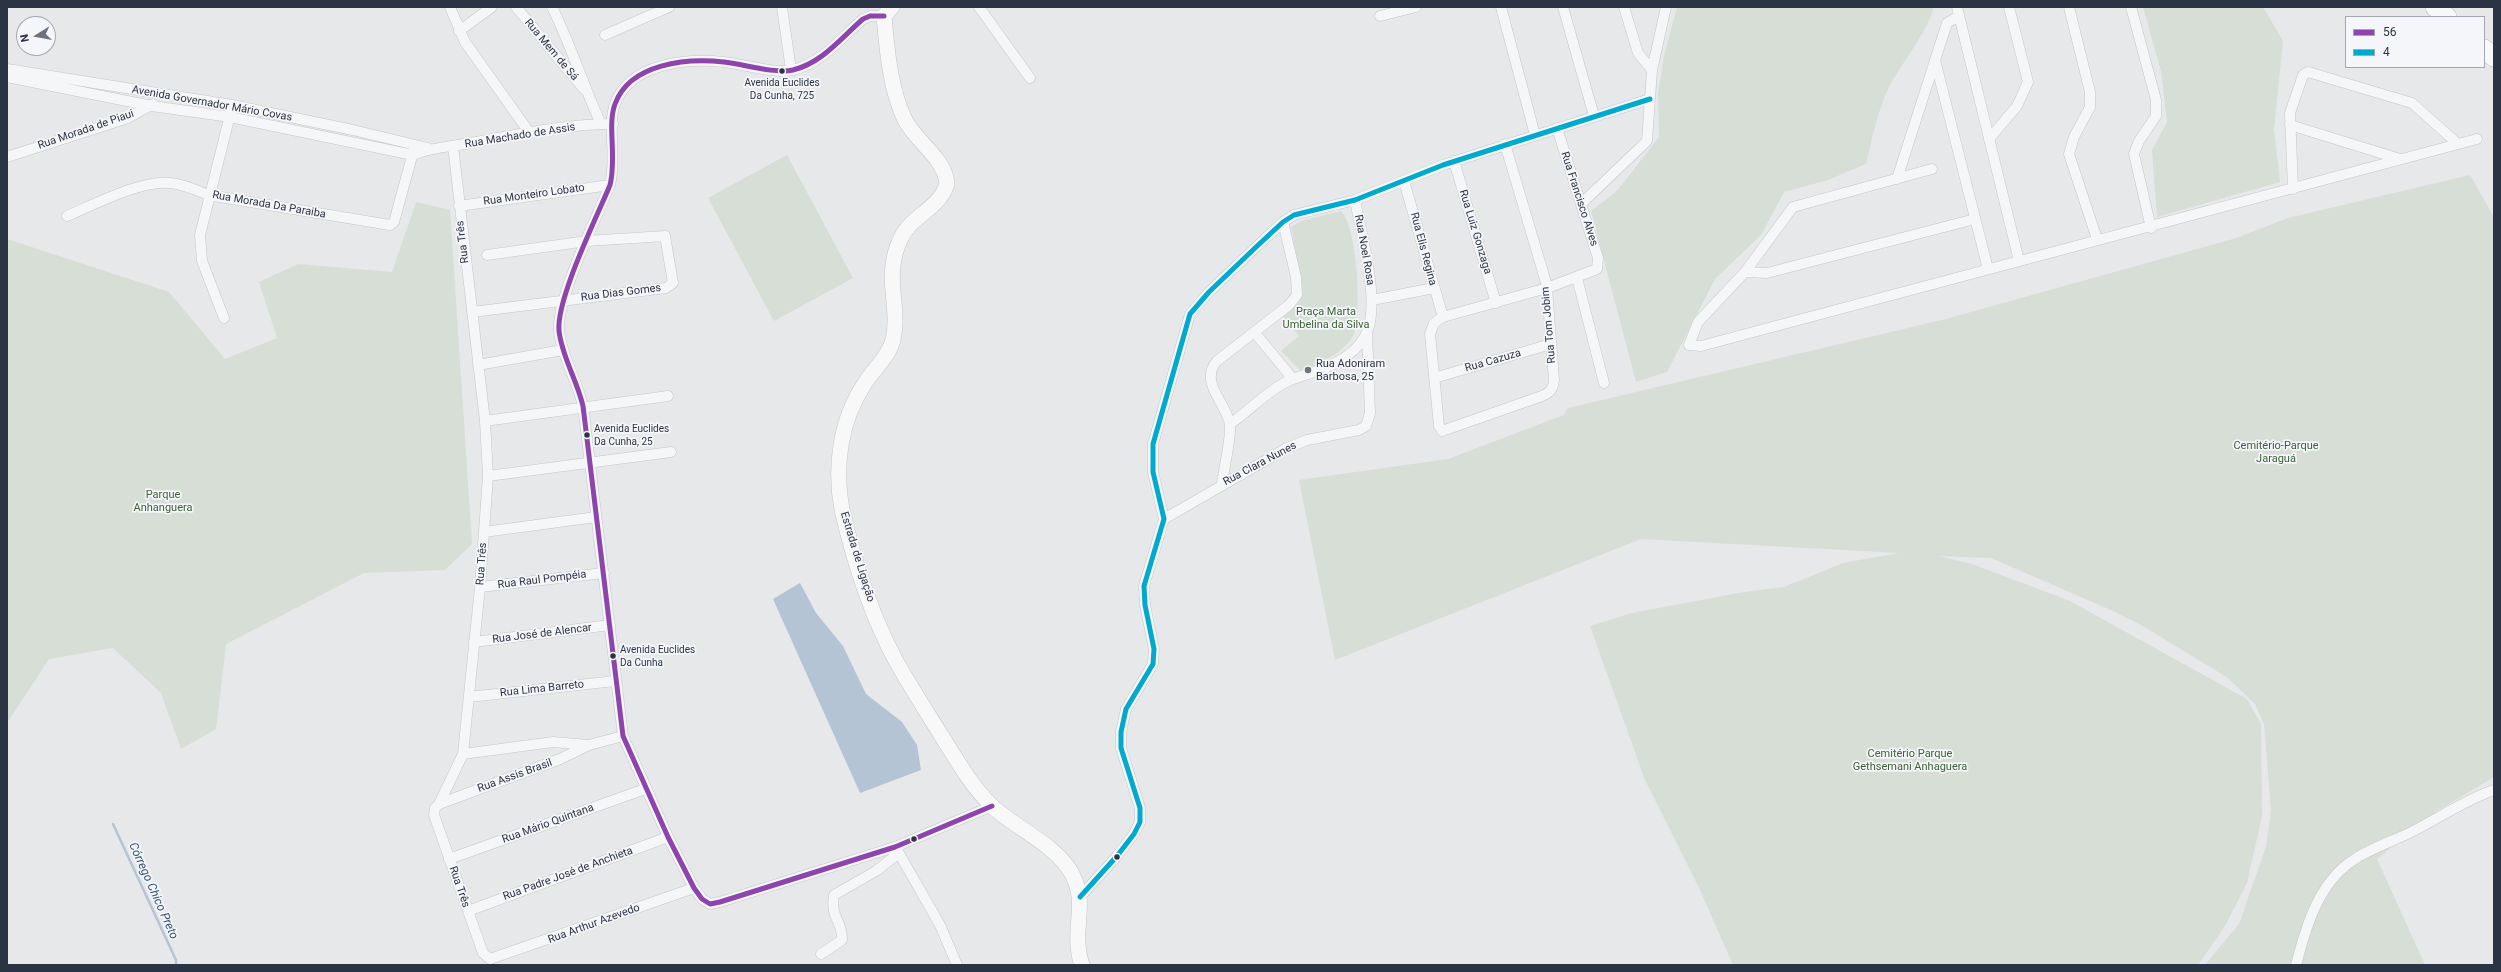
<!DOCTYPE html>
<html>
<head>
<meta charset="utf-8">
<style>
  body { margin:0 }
  #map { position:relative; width:2501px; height:972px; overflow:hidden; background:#e6e8ea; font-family:Roboto,sans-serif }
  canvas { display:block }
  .frame { position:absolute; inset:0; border:8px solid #2b3445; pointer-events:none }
  .legend { position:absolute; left:2345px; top:16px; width:140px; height:52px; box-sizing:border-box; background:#f4f6f9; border:1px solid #a4a8b1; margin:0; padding:5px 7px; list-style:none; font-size:12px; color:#2b3445 }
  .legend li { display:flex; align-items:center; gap:8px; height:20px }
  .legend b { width:20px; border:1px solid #a4a8b1 }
  .north { position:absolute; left:16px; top:16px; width:40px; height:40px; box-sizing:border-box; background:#f4f6f9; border:1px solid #a4a8b1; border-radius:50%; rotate:259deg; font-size:11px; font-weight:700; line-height:16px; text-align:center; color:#2b3445 }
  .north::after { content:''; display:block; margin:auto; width:14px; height:18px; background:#6c737f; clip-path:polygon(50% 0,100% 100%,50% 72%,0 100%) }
</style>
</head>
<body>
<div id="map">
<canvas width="2501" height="972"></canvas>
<div class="frame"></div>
<ul class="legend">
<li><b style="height:5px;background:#8e44ad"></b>56</li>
<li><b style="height:5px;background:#00a9ce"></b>4</li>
</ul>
<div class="north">N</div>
</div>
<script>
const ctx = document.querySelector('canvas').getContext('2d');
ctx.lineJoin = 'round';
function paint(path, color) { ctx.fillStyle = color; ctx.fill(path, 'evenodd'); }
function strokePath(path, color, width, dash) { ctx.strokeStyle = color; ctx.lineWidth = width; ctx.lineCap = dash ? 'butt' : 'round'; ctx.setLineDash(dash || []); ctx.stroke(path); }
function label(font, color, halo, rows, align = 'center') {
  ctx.font = font + ' Roboto,sans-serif'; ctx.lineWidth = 3.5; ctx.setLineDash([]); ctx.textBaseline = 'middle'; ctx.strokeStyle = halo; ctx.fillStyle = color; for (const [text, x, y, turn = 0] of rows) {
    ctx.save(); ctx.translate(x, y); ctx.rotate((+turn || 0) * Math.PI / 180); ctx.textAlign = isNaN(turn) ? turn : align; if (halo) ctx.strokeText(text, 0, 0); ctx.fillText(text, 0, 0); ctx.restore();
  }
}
const green = new Path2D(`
  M1677,7H1934C1924,38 1904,59 1889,87C1877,112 1872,138 1866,164L1828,180L1784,192L1761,235L1715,279L1667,372L1636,382L1591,211L1617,191L1659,137L1658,93L1664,56Z
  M2143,7H2263L2283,41L2274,129L2280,182L2157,217L2152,150L2167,122L2161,71Z
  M787,155L853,278L774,321L708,198Z
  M2470,175L2494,217V777L2437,811L2377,859L2425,965H2205L2239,924L2266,847L2271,810L2264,724L2255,704L2228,678L2143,626L2113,611L1991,558L1939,556L1972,564L2070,601L2247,699L2261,724L2262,816L2247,883L2225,926L2198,965H1733L1700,890L1645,780L1590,626L1632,613L1744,592L1784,587L1843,563L1899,553L1641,539L1335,660L1299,480L1448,459L1564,415L1568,408L1946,319L2233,239L2288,218Z
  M416,202L450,210L472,544L445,570L364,573L226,644L216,729L181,749L161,693L113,648L49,659L7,723V239L169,292L225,359L277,338L259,282L298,264L392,272Z
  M1341,211C1357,225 1362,313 1354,334C1349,346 1333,356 1322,362C1316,366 1307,371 1300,370L1281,351L1299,336L1283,316L1300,302L1303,293L1291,227L1301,221Z`);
const water = new Path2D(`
  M800,583L816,613L843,646L866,694L902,722L917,745L921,770L860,793L773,599Z`);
const stream = new Path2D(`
  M113,824L176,960V965`);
const street = new Path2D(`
  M450,7L465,42L529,132
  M516,7L584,89
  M552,7C571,45 583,85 601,124
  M782,7L791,70
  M979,7L1030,78
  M1501,7L1535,135
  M1563,7L1594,116
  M1624,7L1638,53L1652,70
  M1957,7L2019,261
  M2069,7L2090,92V107L2074,137L2069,154L2097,239
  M2131,7L2156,100V116L2139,141L2134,154L2151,228
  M884,16H870L863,19C841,38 822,63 793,70C774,74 743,64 724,62C687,58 630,63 615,104C607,125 617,158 610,185C597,217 556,299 559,331C562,357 577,380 583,406L623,736L668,837L694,888L702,899L710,904L720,902L895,847L992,806
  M1380,16L1416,7
  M459,31L492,7
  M605,35L669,7
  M1935,60L1988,269
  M7,69L232,105L353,130L428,148
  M7,77L152,106L230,117L413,155C431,147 450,147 469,143C516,135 565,124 613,124
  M2290,125L2400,159
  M1989,139L2017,106L2028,82L2009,7
  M1505,144L1545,279L1547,288L1554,380C1553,389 1551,392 1542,396L1442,431L1439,426L1430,334L1434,323L1443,317L1547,288L1597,269L1598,258L1557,128
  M453,146L485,421L488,476L480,587L463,754L439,804L435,808L434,815L483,953L490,959L694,888
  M7,157L128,118L153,104
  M1454,161L1496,303
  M1932,169L1793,207L1745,272L1698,322L1689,345L1701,346L2477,139
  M1897,179L1947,23L1959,16
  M1404,181L1443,317
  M2293,189L2290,113L2303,75L2308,72L2412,103L2458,144
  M1581,204L1647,141L1652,70L1666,7
  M459,206L610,185
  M67,216C95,204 141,180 170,183C184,184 196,190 208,195L390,225L394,222L414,149
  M1745,272L1767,273L1975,219
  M1577,278L1604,383
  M1372,300L1434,288
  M472,312L666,288L673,283L665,236L587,241L487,255
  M224,318L202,261L200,235L231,111
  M1255,333L1293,379
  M478,365L563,350
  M1434,378L1551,344
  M485,421L668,396
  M1230,424C1249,411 1265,393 1286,382C1302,374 1322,372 1337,362C1348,356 1358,348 1364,338C1383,309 1361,233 1355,200
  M488,476L671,452
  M1222,484C1224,467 1231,440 1230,425C1228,405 1198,382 1217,361L1289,305L1297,295L1296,277L1283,222
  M1164,519L1287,448L1307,440L1359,430L1366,426L1370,413L1367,333
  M484,532L596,517
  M480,587L604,573
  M474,642L610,625
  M469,697L615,681
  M463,754L553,742L589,745L623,736
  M439,804L560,759L589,745
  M896,848L940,925L957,965
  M449,859L645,789
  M1080,897L1117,856L1134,834L1140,822V808L1121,748V732L1126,709L1153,664L1154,649L1145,605L1144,586L1164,519L1153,472V444L1190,314L1209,292L1255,248L1283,222L1294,215L1355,200L1443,165L1650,99
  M468,911L668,837
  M821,954L842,940C843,921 830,919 834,895L876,871L899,853
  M2296,965C2306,926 2319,881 2355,859C2375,846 2400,839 2421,827C2445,814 2468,799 2494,790`);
const secondary = new Path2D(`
  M892,7L884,16C887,50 890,87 904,118C915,142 945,157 947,184C940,208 911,216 901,238C882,277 901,305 893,340C889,356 874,369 865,383C840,420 834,467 842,510C854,561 871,615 896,661C910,686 926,711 941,735C956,759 972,787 992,806C1015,828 1057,845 1072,874C1089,905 1070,931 1082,965`);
const highway = new Path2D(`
  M2435,7L2447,17
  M2484,49L2494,57`);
const bus1 = new Path2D(`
  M884,16H870L863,19C841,38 822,63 793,70C774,74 743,64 724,62C687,58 630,63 615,104C607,125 617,158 610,185C597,217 556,299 559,331C562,357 577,380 583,406L623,736L668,837L694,888L702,899L710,904L720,902L895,847L992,806`);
const bus2 = new Path2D(`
  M1080,897L1117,856L1134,834L1140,822V808L1121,748V732L1126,709L1153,664L1154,649L1145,605L1144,586L1164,519L1153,472V444L1190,314L1209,292L1255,248L1283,222L1294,215L1355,200L1443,165L1650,99`);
const markers = [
  [782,71,3.5,"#2b3445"],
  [1308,370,4,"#6c737f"],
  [587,435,3.5,"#2b3445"],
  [613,656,3.5,"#2b3445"],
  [914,839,3.5,"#2b3445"],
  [1117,857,3.5,"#2b3445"]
];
const busNames = [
  ["Avenida Euclides",782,83,"center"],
  ["Da Cunha, 725",782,96,"center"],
  ["Avenida Euclides",594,429],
  ["Da Cunha, 25",594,442],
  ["Avenida Euclides",620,650],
  ["Da Cunha",620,663]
];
const streetNames = [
  ["Rua Mem de Sá",551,50,50],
  ["Avenida Governador Mário Covas",212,104,10],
  ["Rua Morada de Piaui",86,130,-19],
  ["Rua Machado de Assis",520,136,-9],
  ["Rua Monteiro Lobato",534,195,-8],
  ["Rua Francisco Alves",1579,199,72],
  ["Rua Morada Da Paraiba",269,205,10],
  ["Rua Luiz Gonzaga",1475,232,73],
  ["Rua Três",463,242,-97],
  ["Rua Elis Regina",1423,249,75],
  ["Rua Noel Rosa",1364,250,80],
  ["Rua Dias Gomes",621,293,-7],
  ["Rua Tom Jobim",1549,325,-95],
  ["Rua Cazuza",1493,361,-16],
  ["Rua Clara Nunes",1260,464,-28],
  ["Estrada de Ligação",857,557,73],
  ["Rua Três",482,564,-86],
  ["Rua Raul Pompéia",542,580,-7],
  ["Rua José de Alencar",542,634,-7],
  ["Rua Lima Barreto",542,689,-6],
  ["Rua Assis Brasil",515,776,-20],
  ["Rua Mário Quintana",548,824,-20],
  ["Rua Padre José de Anchieta",568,874,-20],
  ["Rua Três",459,887,71],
  ["Rua Arthur Azevedo",594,924,-20]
];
const parkNames = [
  ["Praça Marta",1326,312],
  ["Umbelina da Silva",1326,325],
  ["Cemitério-Parque",2276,446],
  ["Jaraguá",2276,459],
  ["Parque",163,495],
  ["Anhanguera",163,508],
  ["Cemitério Parque",1910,754],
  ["Gethsemani Anhaguera",1910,767]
];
const poiNames = [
  ["Rua Adoniram",1316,364],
  ["Barbosa, 25",1316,377]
];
const waterNames = [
  ["Córrego Chico Preto",153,891,66]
];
paint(green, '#d6ded6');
paint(water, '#b4c4d5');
strokePath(stream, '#b4c4d5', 2.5);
strokePath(street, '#c4c6c8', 11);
strokePath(secondary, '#c4c6c8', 16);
strokePath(highway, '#b8bbbf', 20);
strokePath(street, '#f5f6f7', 10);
strokePath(secondary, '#f8f8f8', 15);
strokePath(highway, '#f8f8f8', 19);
strokePath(bus1, '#8e44ad', 5);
strokePath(bus2, '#00a9ce', 5);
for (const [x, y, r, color] of markers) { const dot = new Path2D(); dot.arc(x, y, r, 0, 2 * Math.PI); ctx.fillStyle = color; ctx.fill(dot); strokePath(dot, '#f4f6f9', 1.5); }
label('10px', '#2b3445', '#f4f6f9', busNames, 'left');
label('11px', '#2b3445', '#f4f6f9', streetNames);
label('11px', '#3f6138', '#f4f6f9', parkNames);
label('11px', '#2b3445', '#f4f6f9', poiNames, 'left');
label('italic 12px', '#34527a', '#f4f6f9', waterNames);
</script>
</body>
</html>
